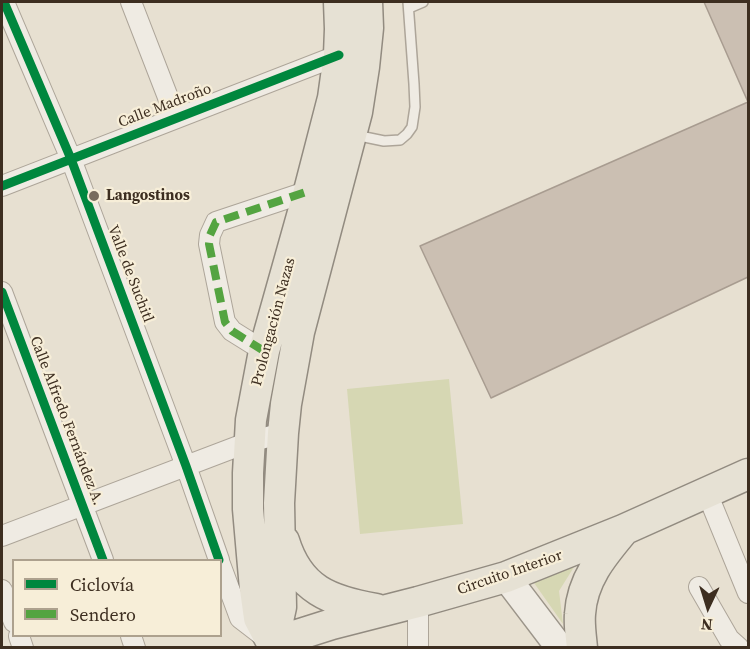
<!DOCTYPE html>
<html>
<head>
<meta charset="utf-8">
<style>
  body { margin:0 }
  #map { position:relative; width:750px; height:649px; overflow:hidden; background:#e7e0d1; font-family:"Source Serif 4",serif }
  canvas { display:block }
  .frame { position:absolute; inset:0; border:3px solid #3d2e20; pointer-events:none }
  .legend { position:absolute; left:12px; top:559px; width:210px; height:78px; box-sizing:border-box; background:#f7eed8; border:2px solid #ada18e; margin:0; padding:8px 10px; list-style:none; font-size:18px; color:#3d2e20 }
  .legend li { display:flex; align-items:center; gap:12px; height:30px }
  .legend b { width:30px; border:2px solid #ada18e }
  .north { position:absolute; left:678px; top:577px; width:60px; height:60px; -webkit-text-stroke:4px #f7eed8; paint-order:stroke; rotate:184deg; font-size:16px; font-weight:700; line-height:24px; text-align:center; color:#3d2e20 }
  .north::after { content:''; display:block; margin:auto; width:21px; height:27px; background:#3d2e20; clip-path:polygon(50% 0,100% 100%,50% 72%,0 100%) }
</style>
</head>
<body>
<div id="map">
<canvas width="750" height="649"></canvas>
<div class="frame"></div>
<ul class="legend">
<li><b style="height:8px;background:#00873e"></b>Ciclovía</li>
<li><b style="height:8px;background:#54a441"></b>Sendero</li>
</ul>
<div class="north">N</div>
</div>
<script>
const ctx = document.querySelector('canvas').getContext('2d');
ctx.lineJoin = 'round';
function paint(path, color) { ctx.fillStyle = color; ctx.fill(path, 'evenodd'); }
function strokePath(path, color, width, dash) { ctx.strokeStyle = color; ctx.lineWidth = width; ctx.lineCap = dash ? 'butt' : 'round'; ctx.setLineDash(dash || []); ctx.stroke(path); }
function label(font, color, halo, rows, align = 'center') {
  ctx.font = font + ' "Source Serif 4",serif'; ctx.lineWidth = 4.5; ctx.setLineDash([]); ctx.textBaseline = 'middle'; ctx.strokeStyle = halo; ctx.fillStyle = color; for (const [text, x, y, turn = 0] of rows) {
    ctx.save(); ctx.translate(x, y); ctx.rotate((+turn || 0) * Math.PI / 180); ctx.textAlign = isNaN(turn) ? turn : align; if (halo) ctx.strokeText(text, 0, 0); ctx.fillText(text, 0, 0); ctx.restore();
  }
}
const green = new Path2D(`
  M449,379L463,524L360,534L347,389Z
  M579,559L559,591L563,624L532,580Z`);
const building = new Path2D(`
  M704,2H748V277L491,398L420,246L748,102Z`);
const lane = new Path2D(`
  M409,8L423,2
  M355,135L384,141L400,140L407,134L412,127L415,107L414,84L408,2`);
const street = new Path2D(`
  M4,2L71,159L186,466L219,560
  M131,2L176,118
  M2,186L339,55
  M2,292L103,560
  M264,351L232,331L225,322L209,244L210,235L216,222L309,191
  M707,493L748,593
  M2,536L249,442L283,433
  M220,564L240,618L266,638
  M699,587L729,639L739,648
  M2,590L14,622
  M418,602V648
  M19,636L23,648
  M131,636L135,648`);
const secondary = new Path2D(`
  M506,577L560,648`);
const primary = new Path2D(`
  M284,541C299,590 330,601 376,609
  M272,643L259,618L255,589L248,509V473L251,420L264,351L309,191L333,98L339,55L340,29L339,2
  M272,643L332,624L418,602L506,577L623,530L748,474
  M272,648L281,607L279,503L283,433L286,404L299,332L357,112L364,67L368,28L367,2
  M582,648C581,637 579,625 580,614C582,580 602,556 623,531`);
const quiet = new Path2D(`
  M264,351L232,331L225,322L209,244L210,235L216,222L309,191`);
const cycleway = new Path2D(`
  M4,2L71,159L186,466L219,560
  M2,186L339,55
  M2,292L103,560`);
const markers = [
  [94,196,6,"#786c5e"]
];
const streetNames = [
  ["Calle Madroño",165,106,-21],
  ["Valle de Suchitl",130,274,69],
  ["Prolongación Nazas",274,322,-75],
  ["Calle Alfredo Fernández A.",66,421,69],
  ["Circuito Interior",510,573,-19]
];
const poiNames = [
  ["Langostinos",106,196]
];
paint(green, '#d6d7b3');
paint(building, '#cbbfb2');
strokePath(building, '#a89c90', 1.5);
strokePath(lane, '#ada599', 12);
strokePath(street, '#ada599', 22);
strokePath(secondary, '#9c958a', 30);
strokePath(primary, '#928b80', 33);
strokePath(lane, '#efebe3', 9);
strokePath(street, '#efebe3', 20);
strokePath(secondary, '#efebe3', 27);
strokePath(primary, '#e6e1d4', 30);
strokePath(quiet, '#54a441', 8, [15, 8]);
strokePath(cycleway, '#00873e', 9);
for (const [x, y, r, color] of markers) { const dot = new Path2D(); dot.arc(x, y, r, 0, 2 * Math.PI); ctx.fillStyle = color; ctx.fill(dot); strokePath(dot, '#f7eed8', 2); }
label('15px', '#3d2e20', '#f7eed8', streetNames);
label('bold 15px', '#3d2e20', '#f7eed8', poiNames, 'left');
</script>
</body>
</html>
